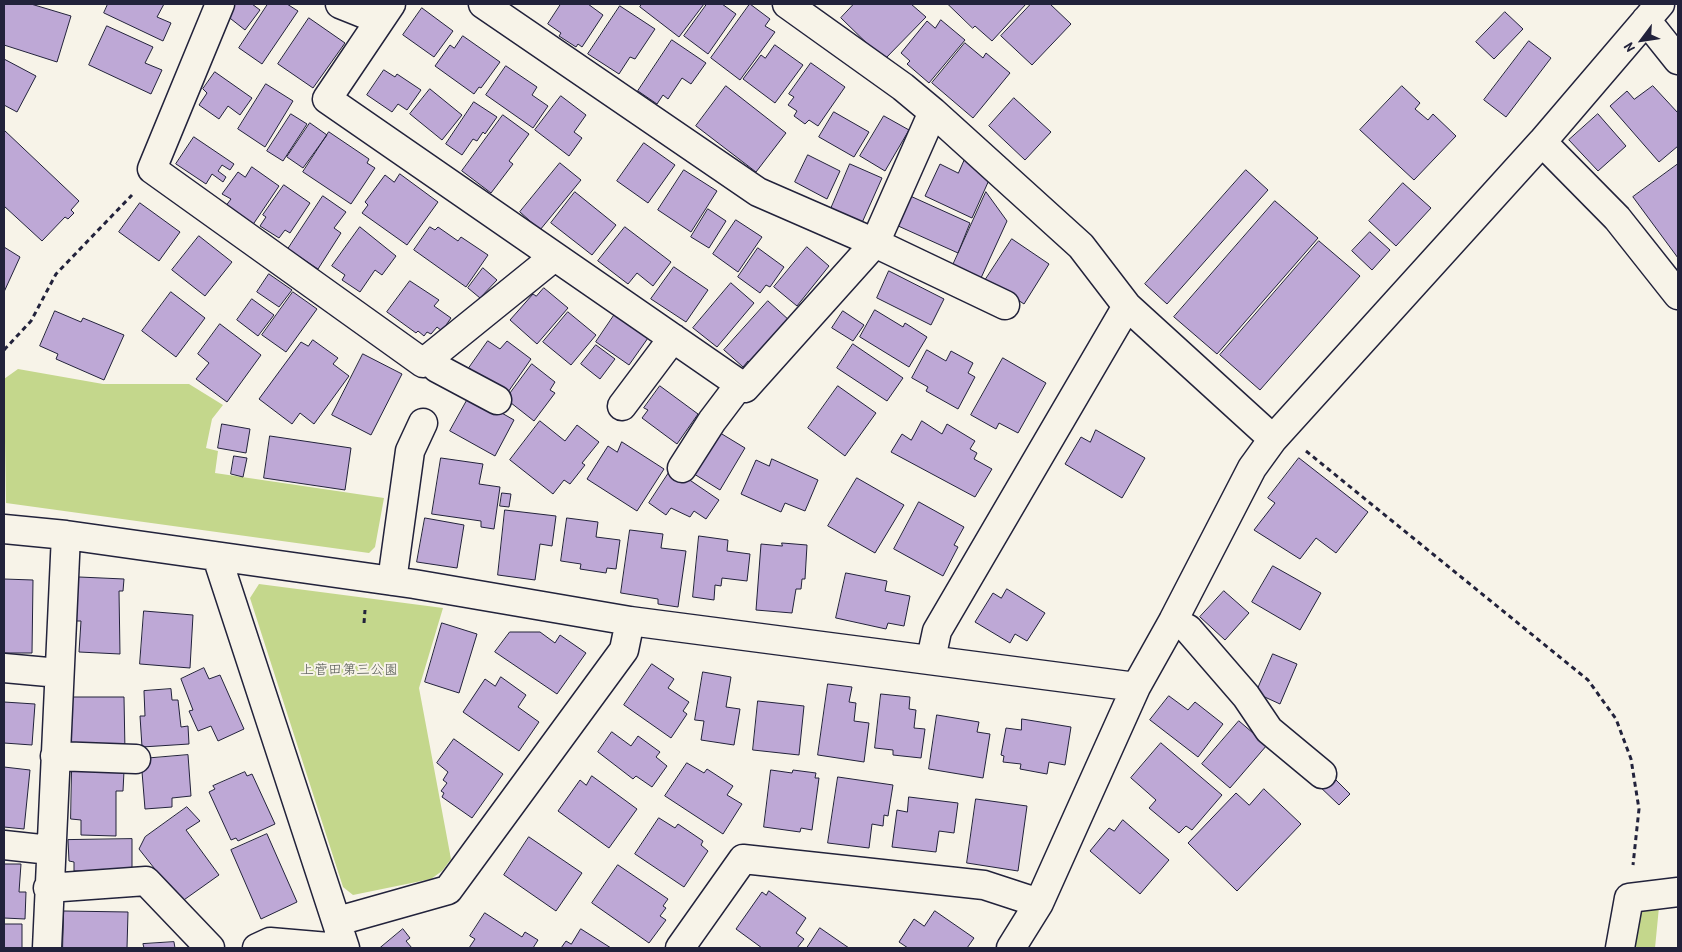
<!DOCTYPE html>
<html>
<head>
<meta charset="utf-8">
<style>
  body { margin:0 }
  #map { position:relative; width:1682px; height:952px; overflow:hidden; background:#f7f3e8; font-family:"Patrick Hand",sans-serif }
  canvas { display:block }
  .frame { position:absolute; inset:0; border:5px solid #22223b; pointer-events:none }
  .north { position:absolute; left:1617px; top:15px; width:50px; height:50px; -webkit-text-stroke:4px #f7f3e8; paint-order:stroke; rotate:239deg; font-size:14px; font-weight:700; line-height:20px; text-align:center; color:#22223b }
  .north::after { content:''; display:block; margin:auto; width:18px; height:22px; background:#22223b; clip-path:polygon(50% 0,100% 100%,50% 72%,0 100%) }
</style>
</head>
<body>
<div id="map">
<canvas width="1682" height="952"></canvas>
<div class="frame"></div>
<div class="north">N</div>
</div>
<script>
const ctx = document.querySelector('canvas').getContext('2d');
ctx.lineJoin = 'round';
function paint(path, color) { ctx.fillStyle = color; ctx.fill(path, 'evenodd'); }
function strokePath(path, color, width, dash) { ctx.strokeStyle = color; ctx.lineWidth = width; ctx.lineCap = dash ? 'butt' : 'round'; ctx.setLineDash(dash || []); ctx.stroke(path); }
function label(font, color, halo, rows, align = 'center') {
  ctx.font = font + ' "Patrick Hand","Klee One",sans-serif'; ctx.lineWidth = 4; ctx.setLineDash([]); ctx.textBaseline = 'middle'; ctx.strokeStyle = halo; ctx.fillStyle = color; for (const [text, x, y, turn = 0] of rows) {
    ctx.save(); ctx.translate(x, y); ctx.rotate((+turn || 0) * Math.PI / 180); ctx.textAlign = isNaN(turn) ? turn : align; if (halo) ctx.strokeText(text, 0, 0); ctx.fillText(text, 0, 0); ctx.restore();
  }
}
const green = new Path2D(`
  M18,369L103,384H189L223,405L212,419L206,448L218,451L215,473L384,498L375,547L369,553L6,503L4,379Z
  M259,584L443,608L419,688L451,859L442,871L431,879L353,895L343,887L250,598Z
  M1632,906L1659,907L1655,948H1625Z`);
const building = new Path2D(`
  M4,4H31L71,16L57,62L4,45Z
  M108,4H164L157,17L171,23L163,41L104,13Z
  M235,4H252L260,10L245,30L226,15Z
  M268,4H287L298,11L262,64L239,48Z
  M561,4H588L603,15L582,47L578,44L576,47L559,36L561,33L548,24Z
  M642,4H704L679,37L640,7Z
  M707,4H722L736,14L708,54L684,36Z
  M750,4L770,19L765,26L775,32L740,80L711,58Z
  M854,4H911L926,17L884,60L841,18Z
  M948,4H1026L992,41L975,26L973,28Z
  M1031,4H1050L1071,24L1032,65L1001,36Z
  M620,6L655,29L635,59L630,57L619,74L588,54Z
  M422,8L453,31L434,57L403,35Z
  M1505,12L1523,29L1494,59L1476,42Z
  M309,18L345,43L313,88L278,64Z
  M941,20L965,40L929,83L907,64L910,61L901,53L927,21L935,28Z
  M107,26L153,47L145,63L162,70L151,94L89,65Z
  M463,36L500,62L481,88L479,87L474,94L435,66L450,45L454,48Z
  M672,40L706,63L691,84L682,78L668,99L663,95L657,104L638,91Z
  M1529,41L1551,58L1506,117L1484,100Z
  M965,43L983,58L986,53L1010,73L973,118L932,83Z
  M775,45L803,65L775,103L743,79L761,55L765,58Z
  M4,59L36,76L17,112L4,105Z
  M811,63L845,87L818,126L809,120L805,124L794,116L797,111L788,105L794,97L789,94Z
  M506,66L537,87L532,95L548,106L533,128L486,95Z
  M384,70L395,77L397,74L421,90L407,110L398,104L392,112L367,95Z
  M215,72L252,98L240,115L228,106L219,119L199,105L207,93L203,89Z
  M266,84L293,101L265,147L238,129Z
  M726,86L786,133L756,172L696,126Z
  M1402,86L1420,103L1415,109L1428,120L1433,114L1456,136L1414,180L1360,130Z
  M1653,86L1678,113V146L1659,162L1610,106L1627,91L1634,99Z
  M430,89L462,115L442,140L410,114Z
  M561,96L586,115L574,132L582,138L569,156L535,130Z
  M1014,98L1051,132L1025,160L989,126Z
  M474,102L497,117L485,134L483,132L477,141L473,139L462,155L446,144Z
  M834,112L869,132L854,157L819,137Z
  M291,114L307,124L283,161L267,151Z
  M1598,114L1626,146L1598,171L1569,140Z
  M503,115L529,134L509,161L513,164L491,193L462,171Z
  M884,116L909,130L885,171L860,156Z
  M310,123L327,135L303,168L287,157Z
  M4,130L79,201L71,210L74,213L68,219L65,217L42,241L4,206Z
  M329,132L369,159L367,163L375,168L351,204L303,172Z
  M194,137L234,164L230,170L222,165L218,171L226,177L223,182L212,174L206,184L176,164Z
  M644,143L675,165L648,203L617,181Z
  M808,155L840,171L827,199L795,182Z
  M965,159L989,180L972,218L925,196L940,164L958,173Z
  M560,163L581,180L540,230L520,212Z
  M850,164L882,178L861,225L830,211Z
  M1678,164V258L1633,197Z
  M252,167L279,186L252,226L225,207L231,199L222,194L238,172L245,177Z
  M684,170L717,191L691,232L658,210Z
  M1246,170L1268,190L1167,304L1145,284Z
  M400,174L438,202L407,245L362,213L368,205L365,202L385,175L394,182Z
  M1403,183L1431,208L1396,246L1369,221Z
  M284,185L310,203L290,233L285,230L279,238L260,226L266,217L263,215Z
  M575,192L616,225L592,255L551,223Z
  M986,192L1007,221L981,278L953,265Z
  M908,195L970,223L958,253L896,225Z
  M323,196L346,212L334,228L341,233L318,269L288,249Z
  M1275,201L1318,238L1217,354L1174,317Z
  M140,203L180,232L159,261L119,232Z
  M708,209L726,221L709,248L691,237Z
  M736,220L762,237L738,272L713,254Z
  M360,227L396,256L382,275L375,270L360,292L342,280L345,275L332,266Z
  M430,227L435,230L438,227L458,241L461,237L488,255L466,287L414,250Z
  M625,227L671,262L653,286L637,273L628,284L598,261Z
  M1370,232L1390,250L1372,270L1352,251Z
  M199,236L232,262L205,296L172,270Z
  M1012,239L1049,264L1024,304L1003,290L984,282Z
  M1319,241L1360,276L1260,390L1220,355Z
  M4,247L20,257L4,292Z
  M807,247L829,266L797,306L774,287Z
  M758,248L784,267L770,287L766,285L760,293L738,277Z
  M674,267L708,290L686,322L651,299Z
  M483,268L497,280L480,298L468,288Z
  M889,271L944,299L931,325L877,298Z
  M269,274L292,290L279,307L257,292Z
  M410,281L439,300L434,306L451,318L442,331L437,327L431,334L427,332L424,336L418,331L416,333L387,312Z
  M731,283L754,303L717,347L693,328Z
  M544,288L568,308L537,344L510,320L533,294L536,296Z
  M171,292L205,318L176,357L142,331Z
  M293,292L317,309L286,352L262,335Z
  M252,299L274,315L258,336L237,320Z
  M768,301L790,321L774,341L770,338L767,341L770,345L753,365L748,361L743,367L724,350Z
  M875,310L903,327L905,323L927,337L909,367L860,337Z
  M55,311L81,322L83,318L124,335L104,380L56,359L58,354L40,346Z
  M843,311L864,325L853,341L832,328Z
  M568,312L596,335L571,365L543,342Z
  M615,314L648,338L629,365L596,342Z
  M220,324L261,355L227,402L196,379L209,363L198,354Z
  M313,340L338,358L333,364L349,376L314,424L300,413L292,424L259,399L301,342L308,346Z
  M488,341L500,349L507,341L531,359L506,395L469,368Z
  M853,344L903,378L887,401L837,368Z
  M596,345L615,359L600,379L581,364Z
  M927,350L946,361L951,351L973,363L968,373L975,377L958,409L926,391L928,387L912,378Z
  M363,354L402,374L371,435L332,415Z
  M1003,358L1046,383L1018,433L999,423L996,429L971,415Z
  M532,364L555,382L550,390L555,393L534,421L506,399Z
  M660,386L698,414L677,444L642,418L648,410L644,408Z
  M838,386L876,413L845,456L808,428Z
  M470,395L514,420L495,456L450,431Z
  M540,421L565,441L577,425L599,442L582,463L585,465L570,484L564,480L553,494L510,460Z
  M922,421L942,434L947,424L975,441L970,449L977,453L974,459L992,469L975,497L891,452L902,434L911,440Z
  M222,424L250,429L246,453L218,448Z
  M712,428L745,448L720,490L686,469Z
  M1096,430L1145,458L1122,498L1065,464L1081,437L1090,442Z
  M270,436L351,448L345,490L264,478Z
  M622,442L664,469L637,511L587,479L608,446L617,452Z
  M234,456L247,458L243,477L231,474Z
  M441,458L483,464L479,484L500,487L494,529L481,527V521L432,514Z
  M1299,458L1368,512L1336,553L1316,538L1300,559L1254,530L1275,503L1268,498Z
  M772,459L818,480L805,511L785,503L781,512L741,494L756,460L769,466Z
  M672,468L719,500L706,519L694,511L690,517L671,508L666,515L649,503Z
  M857,478L904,505L875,553L828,526Z
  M502,493L511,494L509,507L500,506Z
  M919,502L964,527L954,545L958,547L943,576L894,549Z
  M505,510L556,516L552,546L540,544L535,580L498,575Z
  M425,518L464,525L457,568L417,562Z
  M567,518L598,522L596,537L620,540L616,569L607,568L606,573L580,569L581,564L561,561Z
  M630,530L663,534L661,548L686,551L678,607L658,604V599L621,593Z
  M699,536L728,540L727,551L750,554L747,581L722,578L721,586L715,585L714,600L693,597Z
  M782,543L807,545L805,579H802L801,589H796L792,613L756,610L761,544L782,546Z
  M1273,566L1321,593L1300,630L1252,602Z
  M846,573L887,581L885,591L910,596L904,626L888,623L886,629L836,618Z
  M79,577L124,579L123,591H119L120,654L79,652L81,621H75L76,586L78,587Z
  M4,579L33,580L32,653H4Z
  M1007,589L1045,613L1027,641L1015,634L1010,643L975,622L993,593L1001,598Z
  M1224,591L1249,613L1225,640L1200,617Z
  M144,611L193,615L190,668L140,664Z
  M442,623L477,634L459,693L425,682Z
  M510,632H540L555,643L560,635L586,653L557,694L495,652Z
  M1273,654L1297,664L1280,704L1256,693Z
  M652,664L674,679L668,688L689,702L683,711L687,714L671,738L624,705Z
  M204,668L209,679L220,675L244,729L218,741L211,726L198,731L189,711L193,710L181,679Z
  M703,672L731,677L726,707L740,709L734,745L701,740L704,721L695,720Z
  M501,677L526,695L518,707L539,722L519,751L463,712L485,679L495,686Z
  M828,684L852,687L849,702L856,703L854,721L869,723L864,762L818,755Z
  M171,689L172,700H178L181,727L188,726L189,744L142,747L140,716H145L144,691Z
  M881,694L910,697L909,709L916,710L914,728L925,729L921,758L893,755V750L875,748Z
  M1169,696L1188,710L1195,702L1223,724L1198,757L1150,720Z
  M69,697H124L125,752H69Z
  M758,701L804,706L799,755L753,750Z
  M4,702L35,704L32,745L4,743Z
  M937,715L979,722L977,732L990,734L983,778L929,769Z
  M1022,719L1071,727L1065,765L1049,762L1047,774L1020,769L1021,764L1003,762L1004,756L1001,755L1006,728L1021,730Z
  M1239,721L1267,745L1230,788L1202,764Z
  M612,732L631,746L638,736L660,752L656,757L667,766L652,787L636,776L633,779L598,752Z
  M454,739L503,774L472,818L442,797L444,793L441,791L447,783L443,780L448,772L437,763Z
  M1161,743L1222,795L1192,830L1186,826L1179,833L1149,808L1156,800L1131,778Z
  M188,755L191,796L172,798V807L145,809L141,759Z
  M687,763L704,773L707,769L733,786L727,795L742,804L723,834L665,796Z
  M4,767L30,770L24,829L4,827Z
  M72,767L124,771L123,791H116V836L81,835V820L71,819Z
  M771,770L792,773L793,770L816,773L815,778H819L812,830L801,828L800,832L764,827Z
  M245,772L247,776L252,774L275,824L238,841L236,838L231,840L209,792L215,789L213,786Z
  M1329,773L1350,794L1339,805L1317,784Z
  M592,776L637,809L609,848L558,811L580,780L586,785Z
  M838,777L893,785L888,816L884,815L883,826L872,824L869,848L828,843Z
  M1264,789L1301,824L1237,891L1188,843L1236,793L1249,805Z
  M909,797L958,803L954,833L939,831L936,852L892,847L897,810L907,812Z
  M976,799L1027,806L1018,871L967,863Z
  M187,807L200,821L186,830L219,875L181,902L139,849L145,837Z
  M659,818L675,828L678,824L703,841L701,845L708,851L684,887L635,854Z
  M1123,820L1169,860L1140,894L1090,851L1109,828L1114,831Z
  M267,834L297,902L261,919L231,850Z
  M529,837L582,873L556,911L504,875Z
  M132,839V870L74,871V862L69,861L68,840Z
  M4,864H21L19,892H26L25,919L4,918Z
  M618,865L668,899L663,906L666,908L660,916L666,920L649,943L592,903Z
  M769,891L806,918L796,933L804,939L797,948H762L736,929L762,892L766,895Z
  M64,911L128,912L127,948H63Z
  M935,911L974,938L967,948H908L899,942L914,919L924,926Z
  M485,913L522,937L525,932L538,940L533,948H469L475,939L470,936Z
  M4,924H22V948H4Z
  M820,928L849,948H807Z
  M403,929L410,938L406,941L412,948H380Z
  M581,929L611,948H561L566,941L571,944Z
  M174,942L175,948H144L143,944Z`);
const path = new Path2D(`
  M4,350L31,321L56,274L132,195
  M1306,451L1588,680L1616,719L1631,759L1639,809L1633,865
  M364,623L365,610`);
const minor = new Path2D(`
  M220,4L152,169L423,363L554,257
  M340,4L380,20
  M391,4L327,99L745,388L875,243L933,112
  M483,4L758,192L875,243L1005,305
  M787,4L903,87L933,112L1081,246L1127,306L1273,439
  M1646,20L1678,60
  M1542,142L1617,218L1678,295
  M437,368L497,400
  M622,406L673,338
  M682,468L712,421L740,384
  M4,529L66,535L414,584L630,621L1136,687
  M217,557L345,948
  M392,581L410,451L423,423
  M1173,621L1188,629L1246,696L1269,730L1322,774
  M931,659L937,631L1127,306
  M4,668L59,673
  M55,756L136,759
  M4,845L50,850
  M48,888L146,881L210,948
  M338,921L448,890L624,650L630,621
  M47,948L66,535
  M257,948L270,942L340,948
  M680,948L743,859L984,885L1039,903
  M1011,948L1039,903L1136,687L1173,621L1252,468L1273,439L1542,142L1660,4
  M1620,948L1629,898L1678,892`);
const parkNames = [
  ["上菅田第三公園",349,670]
];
paint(green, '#c4d78c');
paint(building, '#bea8d6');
strokePath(building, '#22223b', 1);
strokePath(minor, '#22223b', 31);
strokePath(path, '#22223b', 3, [5, 4]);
strokePath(minor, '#f7f3e8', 28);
label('14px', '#535853', '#f7f3e8', parkNames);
</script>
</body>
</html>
